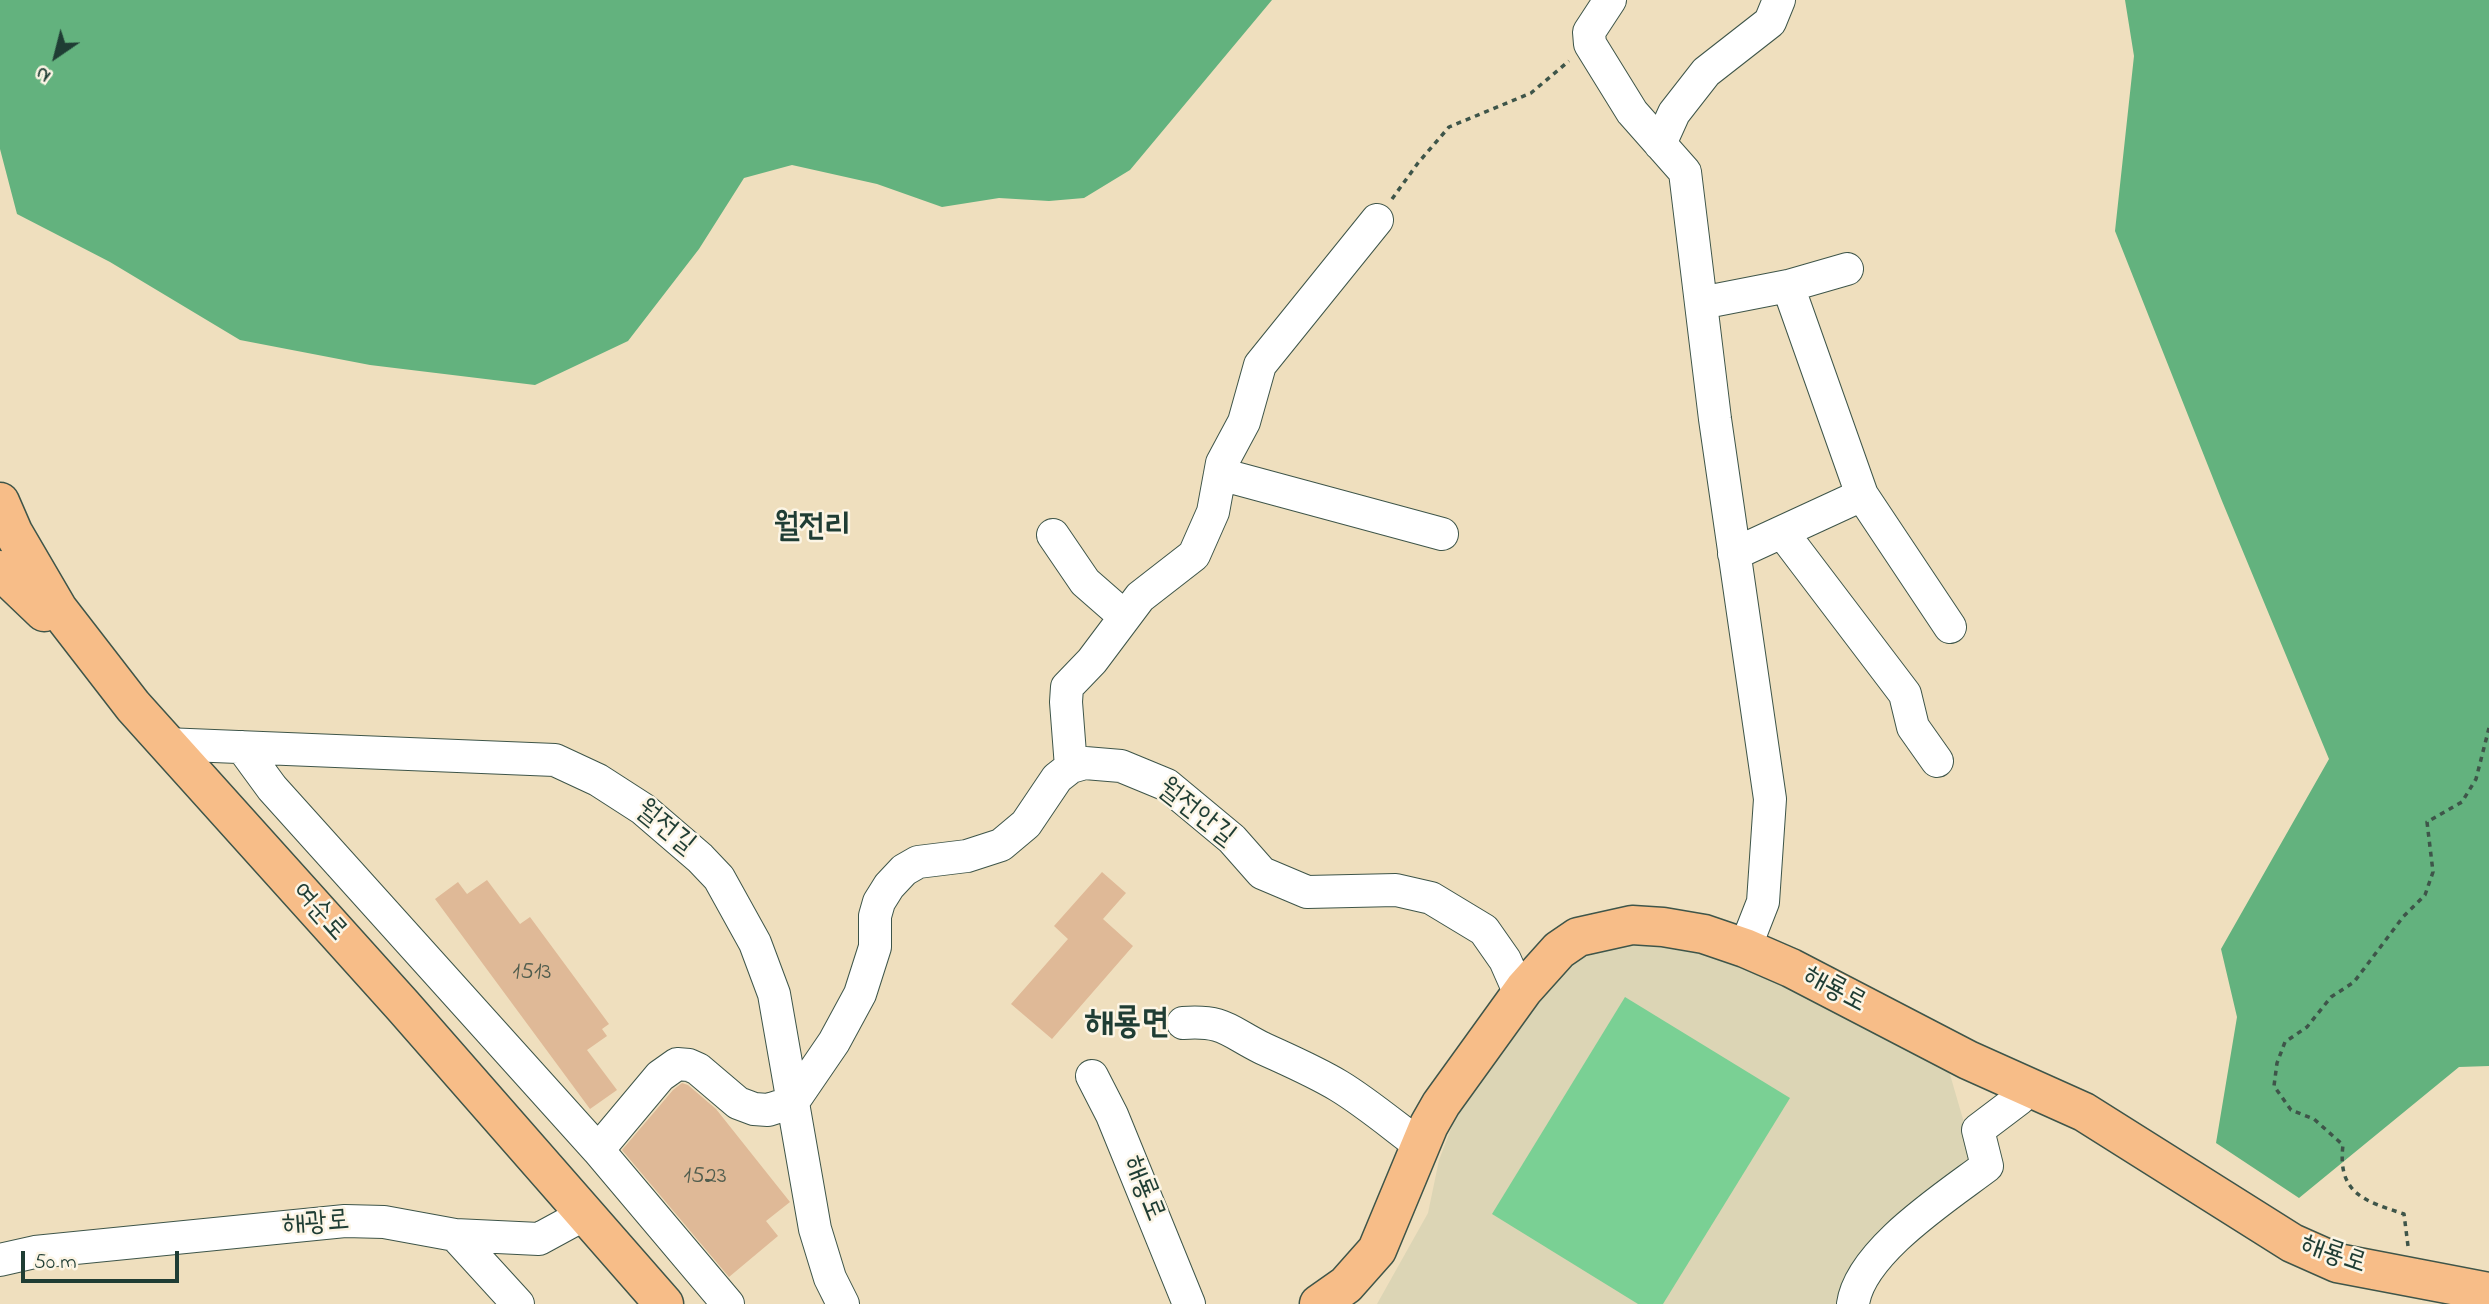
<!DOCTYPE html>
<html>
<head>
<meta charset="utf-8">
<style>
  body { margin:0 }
  #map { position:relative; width:2489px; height:1304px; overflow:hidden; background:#efdfbe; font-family:"Indie Flower",sans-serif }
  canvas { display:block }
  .north { position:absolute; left:21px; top:21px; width:70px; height:70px; -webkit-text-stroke:5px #fcf5e5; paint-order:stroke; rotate:215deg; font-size:19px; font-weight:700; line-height:28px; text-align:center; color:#1f3d34 }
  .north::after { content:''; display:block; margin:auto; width:24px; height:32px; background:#1f3d34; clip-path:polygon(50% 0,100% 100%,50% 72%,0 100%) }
  .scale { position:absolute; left:21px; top:1251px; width:158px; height:32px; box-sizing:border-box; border:4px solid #1f3d34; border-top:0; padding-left:9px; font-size:21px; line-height:24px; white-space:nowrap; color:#1f3d34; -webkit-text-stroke:5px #fcf5e5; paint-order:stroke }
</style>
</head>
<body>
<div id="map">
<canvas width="2489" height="1304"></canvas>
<div class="north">N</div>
<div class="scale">50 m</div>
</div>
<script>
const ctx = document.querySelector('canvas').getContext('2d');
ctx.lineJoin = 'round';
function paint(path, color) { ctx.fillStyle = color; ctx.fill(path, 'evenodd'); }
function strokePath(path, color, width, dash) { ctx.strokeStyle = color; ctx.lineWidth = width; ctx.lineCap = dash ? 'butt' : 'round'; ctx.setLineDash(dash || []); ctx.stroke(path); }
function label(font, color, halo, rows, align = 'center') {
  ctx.font = font + ' "Indie Flower","Poor Story",sans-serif'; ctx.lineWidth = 5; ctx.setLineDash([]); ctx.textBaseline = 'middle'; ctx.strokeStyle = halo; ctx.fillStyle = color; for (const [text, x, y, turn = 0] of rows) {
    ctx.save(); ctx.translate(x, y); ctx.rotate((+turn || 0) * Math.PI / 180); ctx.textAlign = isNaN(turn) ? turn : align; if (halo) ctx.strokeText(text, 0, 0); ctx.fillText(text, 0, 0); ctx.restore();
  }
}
const built = new Path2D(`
  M1643,944L1709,951L1737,959L1949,1071L1976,1164L1884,1235L1837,1304H1377L1428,1213L1439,1160L1454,1121L1477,1083L1554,974L1601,946Z`);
const green = new Path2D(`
  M1625,997L1790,1098L1663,1304H1638L1492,1214Z`);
const forest = new Path2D(`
  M0,0H1272L1130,170L1084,198L1049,201L999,198L942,207L877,184L792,165L744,178L699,249L628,341L535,385L370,365L240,340L110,262L17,214L0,149Z
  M2125,0H2489V1066L2459,1067L2299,1198L2216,1143L2237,1017L2221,949L2329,759L2222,501L2115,231L2134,56Z`);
const building = new Path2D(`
  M1102,872L1126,893L1103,919L1133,946L1052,1039L1011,1004L1068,939L1054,926Z
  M487,880L520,924L530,917L609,1024L602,1029L607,1036L587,1050L617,1090L590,1109L435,899L458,882L467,894Z
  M682,1083L688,1085L716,1109L790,1202L766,1221L778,1236L729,1277L622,1150L673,1090Z`);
const path = new Path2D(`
  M1392,199L1418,163L1449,127L1531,93L1569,61
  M2408,1246L2404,1214C2365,1201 2337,1194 2343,1145L2314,1119L2291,1110L2274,1086L2277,1063L2285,1042L2307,1027L2331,997L2354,982L2403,917L2425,895L2433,872L2427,822L2462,802L2476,779L2489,728`);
const minor = new Path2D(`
  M1610,0L1589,32L1590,44L1632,112L1685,172L1715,419L1770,799L1763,902L1745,948
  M1660,144L1674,113L1706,72L1770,22L1779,0
  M1701,303L1788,286L1847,269
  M1220,474L1442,534
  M1862,495L1950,627
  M1782,532L1905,694L1913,727L1937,761
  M1053,535L1085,582L1125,617
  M1734,554L1862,495L1788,286
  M165,744L555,760L598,780L643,809L700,858L719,878L755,943L774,994L815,1229L830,1278L843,1304
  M242,747L272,788L598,1150L728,1304
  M1071,767L1066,702L1067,687L1092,661L1140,597L1194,555L1213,512L1222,463L1244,422L1260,365L1377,220
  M1183,1023C1224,1020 1228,1031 1262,1048C1288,1060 1314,1071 1339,1086C1367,1103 1394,1126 1421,1146
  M1092,1076L1112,1115L1189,1304
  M598,1150L660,1076L677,1064L689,1065L698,1069L738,1103L754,1109L768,1110L793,1102L834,1042L860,994L875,947V916L879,902L889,886L904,870L918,862L967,856L1001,845L1026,824L1057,778L1071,767L1085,763L1121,766L1167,785L1232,839L1262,873L1307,892L1396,890L1431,898L1484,930L1505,960L1520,994
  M455,1235L539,1239L585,1214
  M0,1260L35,1252L345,1221L384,1222L455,1235L518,1304
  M1853,1304C1860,1252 1946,1197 1987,1166L1978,1130L2019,1099L2030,1086`);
const major = new Path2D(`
  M0,502L13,532L58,609L133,706L403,1006L664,1304
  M0,570L44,612
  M1319,1304L1346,1285L1377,1250L1429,1125L1441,1104L1524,989L1559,950L1578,937L1632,925L1663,927L1704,934L1745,948L1791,968L1968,1060L2084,1112L2292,1243L2337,1263L2489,1292`);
const numberNames = [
  ["1513",532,974],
  ["1523",705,1178]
];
const streetNames = [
  ["월전안길",1195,814,38],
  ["월전길",664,829,39],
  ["여순로",318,913,48],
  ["해룡로",1834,991,28],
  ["해룡로",1142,1189,68],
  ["해광로",316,1225,-4],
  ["해룡로",2333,1256,19]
];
const quarterNames = [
  ["월전리",812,530]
];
const districtNames = [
  ["해룡면",1127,1026]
];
paint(built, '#dcd5b5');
paint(green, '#7ad094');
paint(forest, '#63b27e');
paint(building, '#dfb997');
strokePath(minor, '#3e5549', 34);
strokePath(major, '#3e5549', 41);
strokePath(path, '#3e5549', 3.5, [5, 5]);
strokePath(minor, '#fff', 32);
strokePath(major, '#f7bd88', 38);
label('24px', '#4f5c4d', null, numberNames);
label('28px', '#1f3d34', '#fcf5e5', streetNames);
label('bold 32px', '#1f3d34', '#fcf5e5', quarterNames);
label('bold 35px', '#1f3d34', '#fcf5e5', districtNames);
</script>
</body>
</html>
